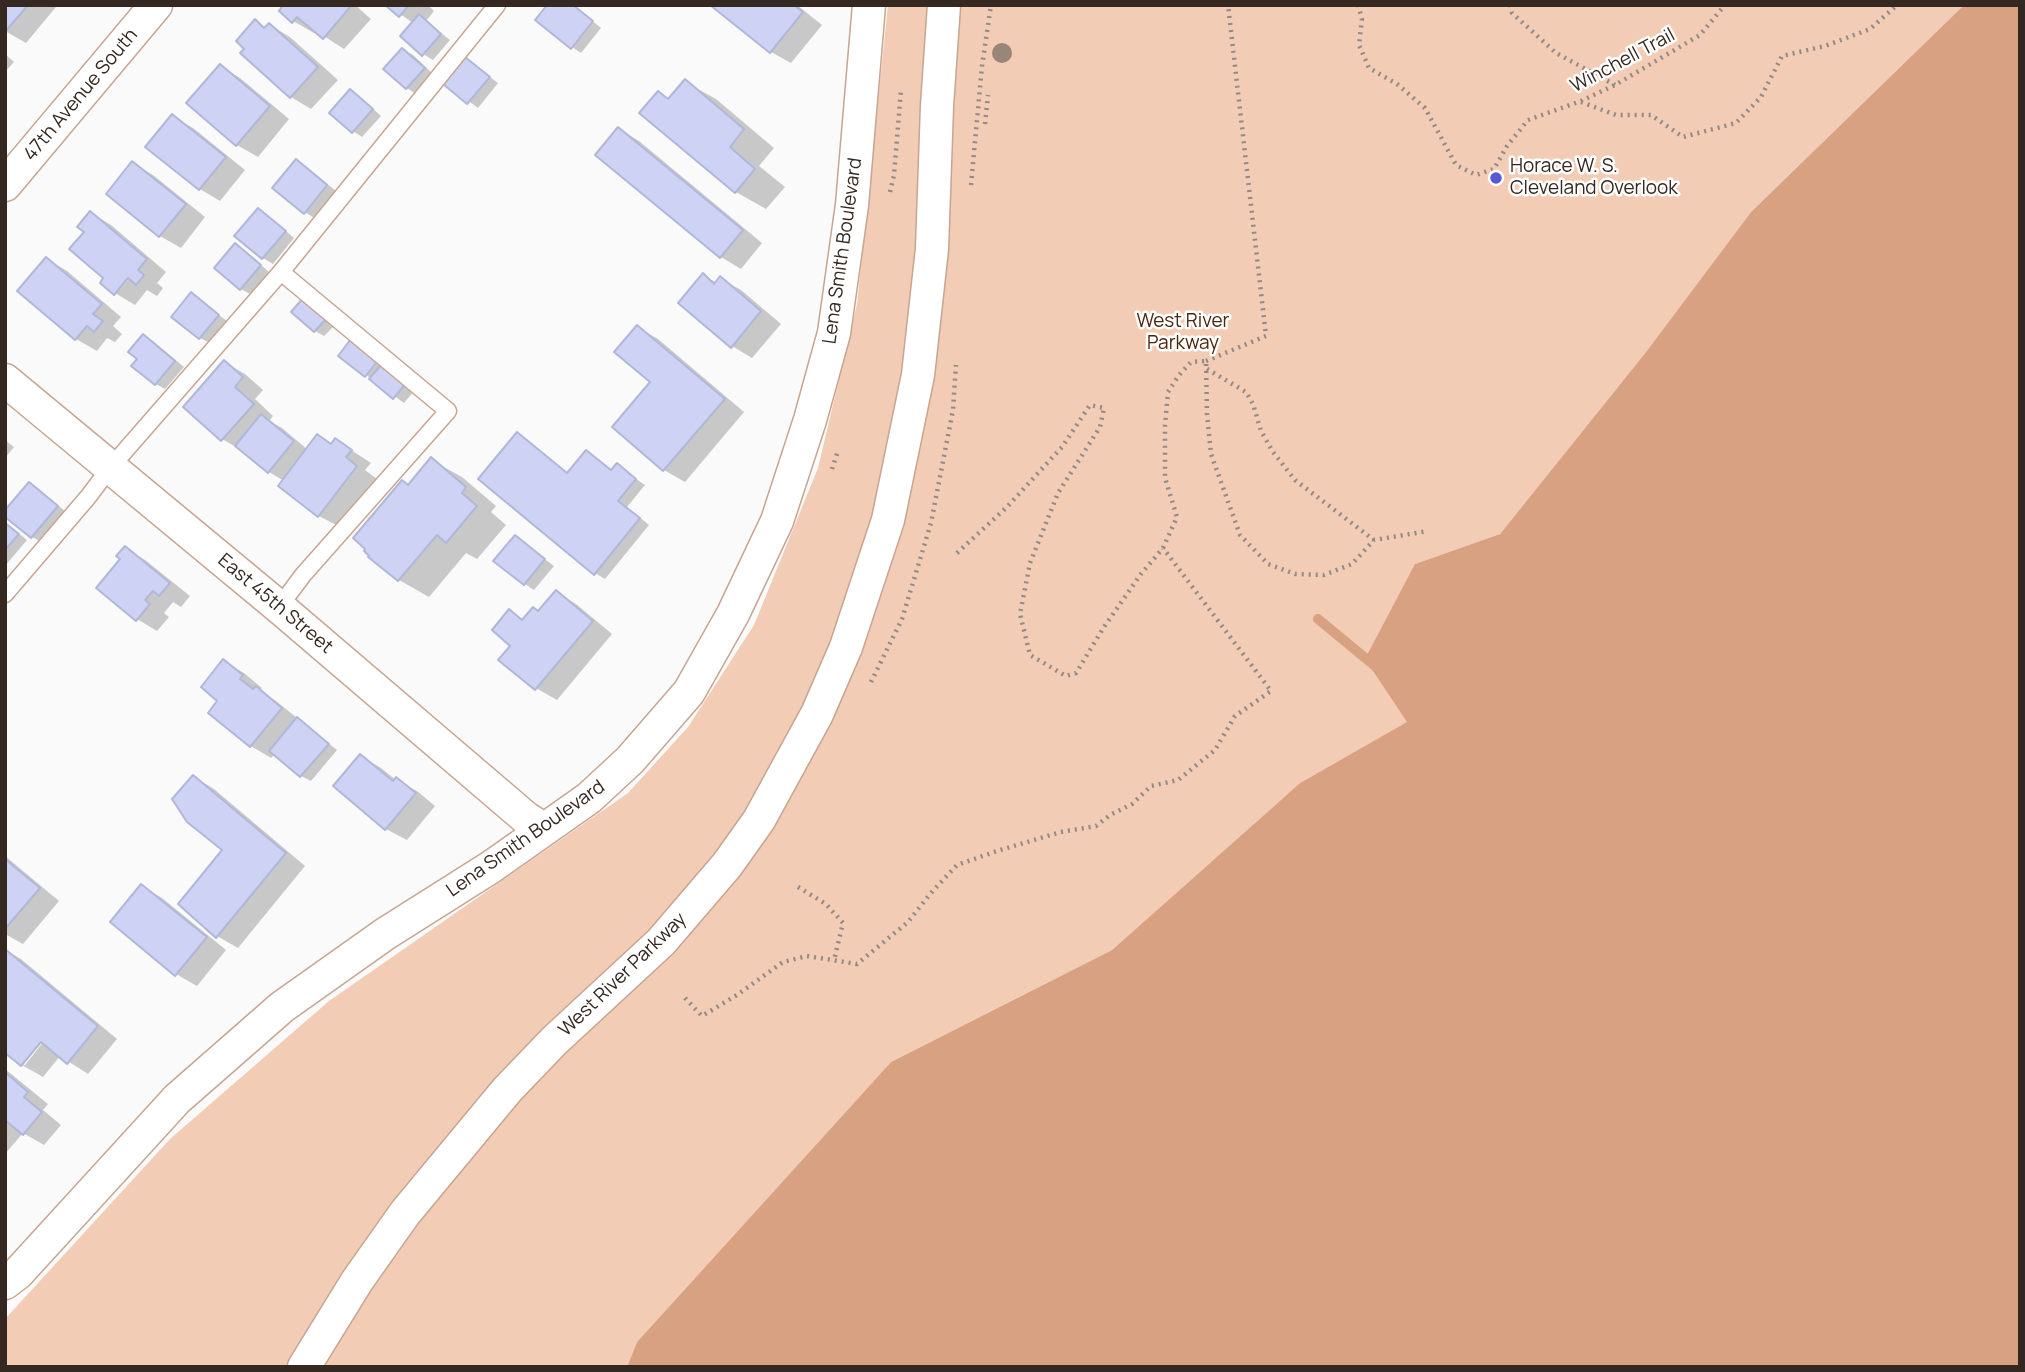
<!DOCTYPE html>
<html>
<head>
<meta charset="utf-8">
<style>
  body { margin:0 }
  #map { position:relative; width:2025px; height:1372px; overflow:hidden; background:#fafafa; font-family:Manrope,sans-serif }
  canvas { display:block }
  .frame { position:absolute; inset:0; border:7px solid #352820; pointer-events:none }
</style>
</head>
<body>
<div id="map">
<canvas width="2025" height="1372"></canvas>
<div class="frame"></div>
</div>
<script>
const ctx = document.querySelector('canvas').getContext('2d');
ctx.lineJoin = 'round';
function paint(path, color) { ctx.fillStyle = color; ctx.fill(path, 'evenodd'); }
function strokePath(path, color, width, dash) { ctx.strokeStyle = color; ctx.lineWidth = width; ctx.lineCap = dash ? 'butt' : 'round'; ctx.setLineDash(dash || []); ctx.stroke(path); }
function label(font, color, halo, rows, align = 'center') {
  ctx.font = font + ' Manrope,sans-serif'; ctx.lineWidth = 5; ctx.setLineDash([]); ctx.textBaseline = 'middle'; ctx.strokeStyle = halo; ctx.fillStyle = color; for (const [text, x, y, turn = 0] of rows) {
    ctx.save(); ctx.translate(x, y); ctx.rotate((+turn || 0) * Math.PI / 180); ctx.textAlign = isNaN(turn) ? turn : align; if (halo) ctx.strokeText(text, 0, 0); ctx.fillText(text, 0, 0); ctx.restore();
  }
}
const green = new Path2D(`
  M888,5H1964L1751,212L1646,352L1500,534L1415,564L1408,722L1300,783L1112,950L891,1062L637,1342L627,1367H5V1319L170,1139L329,1001L628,793L688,727L754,625L818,468L857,304Z`);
const water = new Path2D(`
  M1964,5H2020V1367H627L637,1342L891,1062L1112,950L1300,783L1407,722L1365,659L1415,564L1500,534L1646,352L1751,212Z`);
const shadow = new Path2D(`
  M5,5H54L56,7L26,43L5,31Z
  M285,5H355L371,19L344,49L316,31L314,33L293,21L281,10Z
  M387,5H428L434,11L426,21L450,40L433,60L423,54L413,23Z
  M549,5H573L601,28L581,53L572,47Z
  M712,5H797L822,25L791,63L771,52Z
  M256,22L267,28L270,25L290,37L338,80L311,109L291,97Z
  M403,50L413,55L433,74L416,94L407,88Z
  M5,54L14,62L5,72Z
  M466,59L498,83L478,108L446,84Z
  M220,66L240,78L289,119L258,157L237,145L188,103Z
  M685,82L716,99L774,148L759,166L785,187L766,209L736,192L658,93L670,100Z
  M350,91L360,97L381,116L362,137L353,131Z
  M172,117L193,128L245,170L220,201L200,189Z
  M619,129L639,141L762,243L741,269L721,257Z
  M297,161L306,166L336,191L314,218L305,212Z
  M133,164L153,175L205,217L181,248L160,236L108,194Z
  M259,210L268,216L294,238L273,264L263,258L237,236Z
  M91,213L111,225L166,272L157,283L163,288L157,296L147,290L135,305L115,293L105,277L86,232ZM135,272L120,289L118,287Z
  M236,246L245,251L269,272L250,294L241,289Z
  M47,259L67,271L121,317L113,326L122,334L115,342L107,338L97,351L76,339L20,290Z
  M703,275L717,283L721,279L741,290L781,324L752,358L732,346Z
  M191,294L227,321L210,343L200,338Z
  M304,300L335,325L324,336L315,331Z
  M637,327L658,339L744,412L685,482L664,470L614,427L653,382Z
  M143,336L153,341L184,367L165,389L156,384L139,359Z
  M351,342L415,390L404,403L366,375Z
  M224,362L245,374L263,390L255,399L273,416L269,421L282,428L308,450L318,436L333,445L336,440L371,463L365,470L377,479L340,527L319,516L280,486L284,481L269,472L243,451L222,439Z
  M517,434L527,440L569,474L587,452L613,471L617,466L645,485L627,507L649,525L605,579L595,573Z
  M5,440L14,447L5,458Z
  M431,460L462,477L496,506L491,512L506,525L477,559L466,553L429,597L399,580L409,486Z
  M29,484L39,489L66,512L42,542L32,537Z
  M5,522L27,540L5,566Z
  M515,537L554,566L534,590L525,584Z
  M125,548L145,560L190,596L181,607L173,602L164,613L169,617L157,631L137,619L122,559Z
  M556,592L576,604L612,634L557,700L536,688L512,645L510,612L524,620L539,613Z
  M224,662L244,673L262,688L260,691L276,701L337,750L311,781L301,776L275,754L271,758L251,746L210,712L220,700Z
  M361,756L381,768L396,780L417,791L435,806L407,840L386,829L335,786Z
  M194,777L214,789L305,866L238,948L217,936L224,849Z
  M5,856L59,901L23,944L5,934Z
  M142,886L162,898L226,950L197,986L176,974L112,922Z
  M5,950L21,959L117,1039L88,1074L60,1056L43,1077L22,1065H25L48,1036Z
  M5,1069L48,1104L43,1110L61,1125L44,1145L23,1133L5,1154Z`);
const stream = new Path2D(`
  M1318,619L1375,666`);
const building = new Path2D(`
  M5,5H28L5,32Z
  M283,5H350L351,6L323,39L297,17L292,23L279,11Z
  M385,5H409L399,17Z
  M547,5H573L593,21L571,49L535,20Z
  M710,5H794L803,12L770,53Z
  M419,14L441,34L422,56L400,36Z
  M255,19L264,28L269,23L318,67L290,98L240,53L244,49L236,41Z
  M402,48L425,68L406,89L383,69Z
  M465,57L490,77L467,104L443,84Z
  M220,64L270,106L236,146L186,103Z
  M685,79L744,129L730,147L755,169L735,193L639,113L658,91L668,99Z
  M350,89L373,109L352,133L329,113Z
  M172,114L226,157L199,190L145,147Z
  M618,127L743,230L720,258L595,155Z
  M296,159L327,185L304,214L272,188Z
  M132,161L186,204L159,237L106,194Z
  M258,208L286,231L262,259L234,236Z
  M90,211L147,259L138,270L144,275L136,285L128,278L114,295L100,283L103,278L69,249L84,232L77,227Z
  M235,243L261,265L240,290L214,268Z
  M46,257L102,304L93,314L103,321L94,332L87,326L75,340L17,291Z
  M703,273L714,284L720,276L761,311L731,348L678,303Z
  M191,292L219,315L199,339L171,317Z
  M303,298L326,319L314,332L291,312Z
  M637,325L725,399L663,471L612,427L650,382L614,352Z
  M143,334L175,361L155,385L131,366L137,359L128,352Z
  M351,339L378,360L365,377L338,356Z
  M224,360L243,377L235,387L254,404L221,441L183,407Z
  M383,363L406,383L393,399L369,379Z
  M261,414L294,441L268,473L235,446Z
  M517,432L567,473L586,450L611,470L617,463L636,479L618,501L640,518L594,575L478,479Z
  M317,434L331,444L335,438L352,450L346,457L357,466L318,517L278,486Z
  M431,457L466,487L462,493L477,506L446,543L437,535L398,581L368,557L369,556L364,551L365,549L353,538L402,480L408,485Z
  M29,482L58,506L31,538L5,517V510Z
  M5,523L19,534L5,550Z
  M515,535L545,559L524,585L493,561Z
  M125,546L170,583L159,596L153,591L145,600L150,604L136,621L96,588L120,559L116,556Z
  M556,590L593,621L535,690L498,660L510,646L492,630L509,609L522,620L533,607L538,611Z
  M223,659L243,675L240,679L253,689L256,686L282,708L250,747L208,713L217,701L201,687Z
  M297,717L329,744L300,777L269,751Z
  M360,754L393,781L396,777L416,793L385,830L333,786Z
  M193,775L286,853L216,938L178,904L222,850L187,822L172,799Z
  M5,859L40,888L5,929Z
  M141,884L207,937L175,976L110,922Z
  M5,949L98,1026L67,1064L41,1042L21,1066L5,1053Z
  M5,1072L28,1092L24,1097L42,1112L23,1135L5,1120Z`);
const path = new Path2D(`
  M1358,5L1362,19L1359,45L1369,68L1397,84L1425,108L1456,165L1476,175L1494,169L1507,146L1528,120L1581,101L1615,85L1700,35L1725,5
  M1510,5L1512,13L1556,53L1615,85
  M1581,102L1616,115H1651L1683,137L1736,123L1761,97L1782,56L1825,46L1870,29L1897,5
  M985,124L988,95
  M971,185L982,66L991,5
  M890,192L894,175L901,90
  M1206,361L1266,336L1228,5
  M1207,369L1246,392L1253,404L1261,431L1273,452L1295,480L1374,540
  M832,469L838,451
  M957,553L1007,507L1062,447L1090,405L1104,408L1100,427L1058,493L1030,563L1020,614L1030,655L1066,676L1076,673L1104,627L1141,574L1163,548L1177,517L1165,478V425L1168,392L1179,375L1191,362L1206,361L1207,414L1211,454L1240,535L1268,564L1295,574L1324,575L1352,564L1374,540L1428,531
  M871,682L902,619L931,523L953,410L956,365
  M798,887L826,904L843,923L834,960
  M685,998L702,1016L737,995L783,962L807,956L857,964L908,922L930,894L957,865L1000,850L1061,832L1096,826L1110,815L1132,804L1151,786L1178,780L1215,750L1235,716L1271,691L1163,548`);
const lane = new Path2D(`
  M5,594L88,497L110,468L281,272L497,5
  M279,607L303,575L448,411L281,272`);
const street = new Path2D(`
  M5,185L156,5
  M5,380L279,607L526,818L543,829
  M5,1283L18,1273L177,1099L282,1007L385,934L491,867L589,798L630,760L689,692L733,614L777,521L810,420L834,333L852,205L869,5
  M304,1367L357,1281L405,1213L507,1090L554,1041L661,942L727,865L759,820L817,714L846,647L888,520L918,375L932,249L937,106L944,5`);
const trees = [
  [1002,53]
];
const markers = [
  [1496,178,7,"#595ad2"]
];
const streetNames = [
  ["Winchell Trail",1623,61,-28],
  ["47th Avenue South",81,95,-50],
  ["Lena Smith Boulevard",843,251,-82],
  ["East 45th Street",275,604,40],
  ["Lena Smith Boulevard",526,839,-35],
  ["West River Parkway",623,975,-44]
];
const poiNames = [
  ["Horace W. S.",1510,167],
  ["Cleveland Overlook",1510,189]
];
const parkNames = [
  ["West River",1183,322],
  ["Parkway",1183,344]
];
paint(green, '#f2ccb5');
paint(water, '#d8a181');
paint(shadow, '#0003');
strokePath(stream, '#d8a181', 10);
paint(building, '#ced3f5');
strokePath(building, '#b1b7d7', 2);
strokePath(lane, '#c6a592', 19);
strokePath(street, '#c6a592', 35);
strokePath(path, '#918a86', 4.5, [2, 5]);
strokePath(lane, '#fff', 16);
strokePath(street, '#fff', 32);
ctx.fillStyle = '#9a8679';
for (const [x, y] of trees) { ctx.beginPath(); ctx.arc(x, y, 10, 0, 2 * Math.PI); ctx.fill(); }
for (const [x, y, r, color] of markers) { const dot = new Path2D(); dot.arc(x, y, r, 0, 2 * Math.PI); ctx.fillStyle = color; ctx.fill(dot); strokePath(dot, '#fff', 2.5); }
label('19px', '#352820', '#fff', streetNames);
label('19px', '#352820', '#fff', poiNames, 'left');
label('19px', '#4c270f', '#fff', parkNames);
</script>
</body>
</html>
